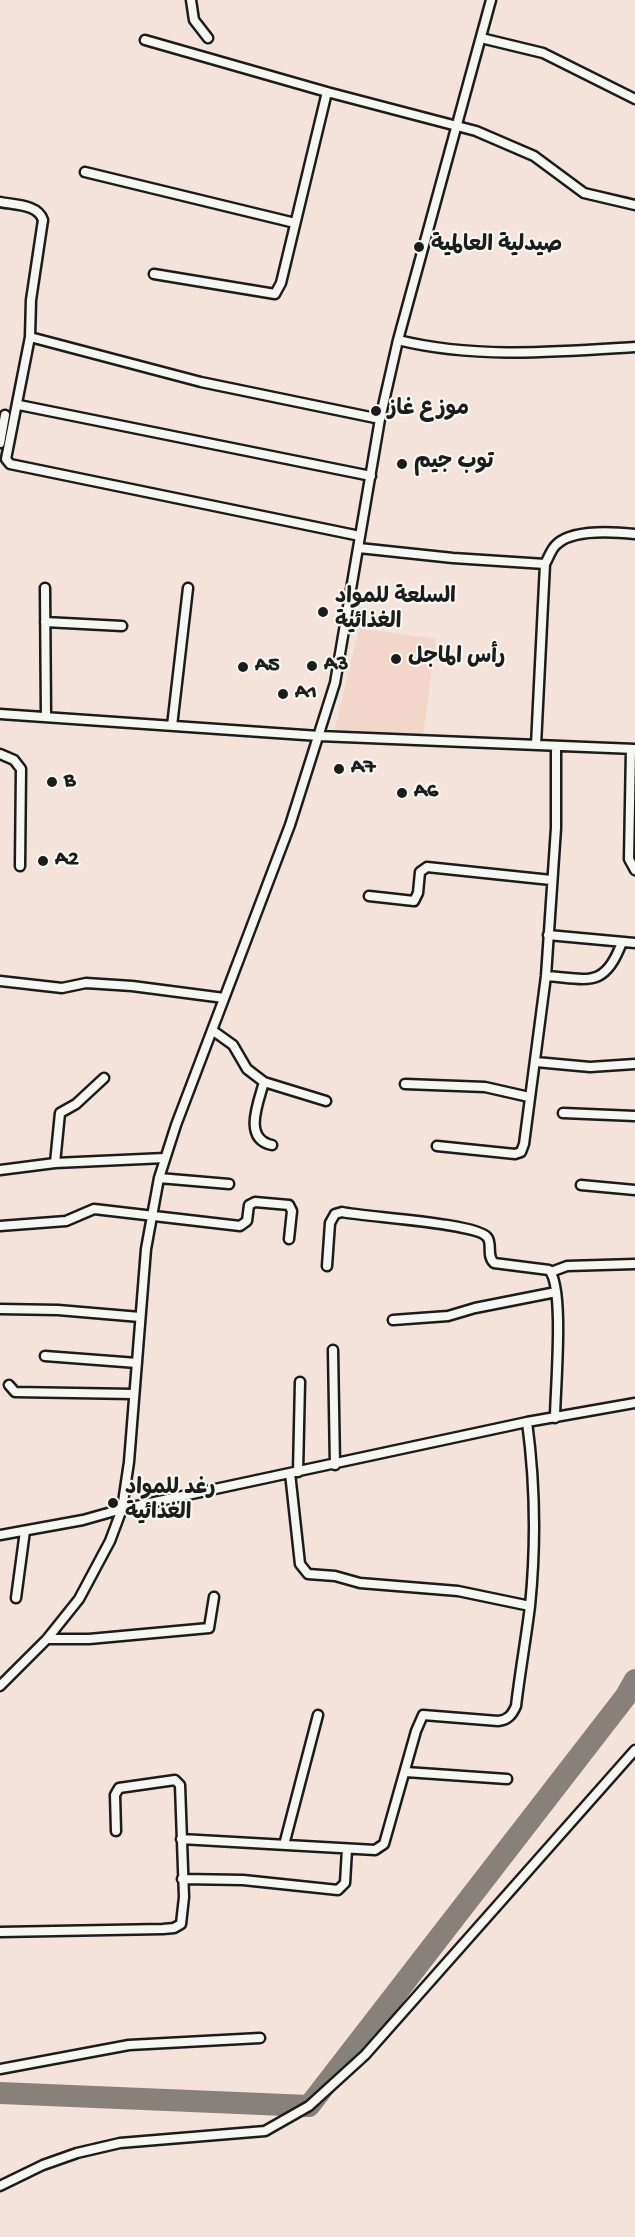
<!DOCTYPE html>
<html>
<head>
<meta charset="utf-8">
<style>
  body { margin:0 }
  canvas { display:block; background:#f3e3da }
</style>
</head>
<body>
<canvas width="635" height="2237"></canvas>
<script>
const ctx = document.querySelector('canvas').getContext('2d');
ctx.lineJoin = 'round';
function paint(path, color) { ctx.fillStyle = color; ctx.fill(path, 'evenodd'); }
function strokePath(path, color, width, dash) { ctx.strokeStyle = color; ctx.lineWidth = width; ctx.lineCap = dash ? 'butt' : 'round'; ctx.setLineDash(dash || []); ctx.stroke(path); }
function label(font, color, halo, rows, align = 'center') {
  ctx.font = font + ' "Gochi Hand","Playpen Sans Arabic",sans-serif'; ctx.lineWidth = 4.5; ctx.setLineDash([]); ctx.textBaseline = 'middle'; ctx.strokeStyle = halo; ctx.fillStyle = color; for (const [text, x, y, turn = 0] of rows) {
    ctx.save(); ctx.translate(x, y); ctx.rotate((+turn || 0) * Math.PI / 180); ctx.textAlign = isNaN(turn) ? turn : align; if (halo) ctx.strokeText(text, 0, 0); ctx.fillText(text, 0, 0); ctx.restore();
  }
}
const built = new Path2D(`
  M359,628L436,639L423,736L334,732Z`);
const taxiway = new Path2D(`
  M0,2093L309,2106L626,1696L635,1680`);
const minor = new Path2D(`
  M191,0L194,20L208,38
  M481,38L543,53L635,99
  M145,40L327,92L476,131L534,156L584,193L635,205
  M85,172L295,223
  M0,202C14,205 38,204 43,220L31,300L30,337L201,382L380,419
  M154,274L275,294L281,283L327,92
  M30,337L6,459L10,464L360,536
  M398,340C475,359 556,352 635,347
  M19,405L371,476
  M0,443L5,415
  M359,548L453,558L545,564
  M45,588L46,717
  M45,622L122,626
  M0,714L319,736L635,749
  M172,726L188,588
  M536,745L545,564C549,557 551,549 557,544C573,529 615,532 635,534
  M631,749L629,859L635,870
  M0,754L14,760L21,769L20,866
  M369,896L414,901L418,893L420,872L427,867L551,880
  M548,935L635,943
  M546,976C588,979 605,989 622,942
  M0,981L62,988L86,983L132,986L224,998
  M212,1030L233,1045L247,1069L264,1082L326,1101
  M536,1062L590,1067L635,1064
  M264,1082C259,1101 242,1139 272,1145
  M405,1084L485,1087L529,1097
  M563,1113L635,1116
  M437,1146L515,1154L521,1152L524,1144L546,976L556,828V746
  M55,1163L60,1113L76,1104L104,1078
  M0,1170L55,1163L165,1158
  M159,1178L229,1184
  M581,1185L635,1190
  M0,1226L66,1221L94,1209L240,1226L247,1221L249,1205L255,1202L289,1205L292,1211L289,1239
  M327,1266L330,1223L335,1214L342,1212C365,1217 476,1223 487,1237C493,1244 486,1255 494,1263L549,1270C565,1287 555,1391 555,1418
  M551,1272L567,1266L635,1264
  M0,1309L58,1310L140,1317
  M393,1320L448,1316L475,1308L556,1292
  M333,1350L335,1465
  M45,1356L137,1363
  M9,1385L15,1392L133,1394
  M298,1472L300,1382
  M290,1473L300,1564L308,1574L335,1576L360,1583L458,1591L530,1606
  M0,1535L83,1520L122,1509L527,1422L635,1403
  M16,1598L25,1531
  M47,1639H89L209,1628L214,1597
  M0,1686L47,1639L79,1599L110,1541L122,1509L129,1462L146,1249L159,1178L176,1125L290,825L335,683L380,419L398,340L491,0
  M406,1772L507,1779
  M181,1839L375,1850L384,1844L416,1731L423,1715L498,1721C508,1720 512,1715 516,1706C520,1672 526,1639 530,1606C536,1546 535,1481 527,1422
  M284,1845L318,1715
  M182,1879L243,1880L338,1890L345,1883L347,1849
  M0,1932L163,1929L174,1928L181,1924L184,1897L180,1785L175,1780L119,1788L115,1795L116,1831
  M0,2069L129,2045L260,2038
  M0,2186L43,2165L77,2153L120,2143L265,2131L309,2106L365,2055L635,1750`);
const markers = [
  [419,247,6,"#1c1c1c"],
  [376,411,6,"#1c1c1c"],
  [402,464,6,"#1c1c1c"],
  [323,612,6,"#1c1c1c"],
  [396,659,6,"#1c1c1c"],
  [312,666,6,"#1c1c1c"],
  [243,667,6,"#1c1c1c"],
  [283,694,6,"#1c1c1c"],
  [339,769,6,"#1c1c1c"],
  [52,782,6,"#1c1c1c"],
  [402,793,6,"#1c1c1c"],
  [43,861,6,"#1c1c1c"],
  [113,1503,6,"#1c1c1c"]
];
const poiNames = [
  ["صيدلية العالمية",431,247],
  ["موزع غاز",388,411],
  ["توب جيم",414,464],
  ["السلعة للمواد",335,599],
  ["الغذائية",335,624],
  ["رأس الماجل",408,659],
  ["A3",324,666],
  ["A5",255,667],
  ["A1",295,694],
  ["A7",351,769],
  ["B",64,782],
  ["A6",414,793],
  ["A2",55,861],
  ["رغد للمواد",125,1490],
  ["الغذائية",125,1515]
];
paint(built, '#f1d6c9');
strokePath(taxiway, '#88807b', 22);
strokePath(minor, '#1c1c1c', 13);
strokePath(minor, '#f6f6f2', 8);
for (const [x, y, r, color] of markers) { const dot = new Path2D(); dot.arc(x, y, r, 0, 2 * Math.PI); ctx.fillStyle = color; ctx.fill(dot); strokePath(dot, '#f6f6f2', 2); }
label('bold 22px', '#1c1c1c', '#f6f6f2', poiNames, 'left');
</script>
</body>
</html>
